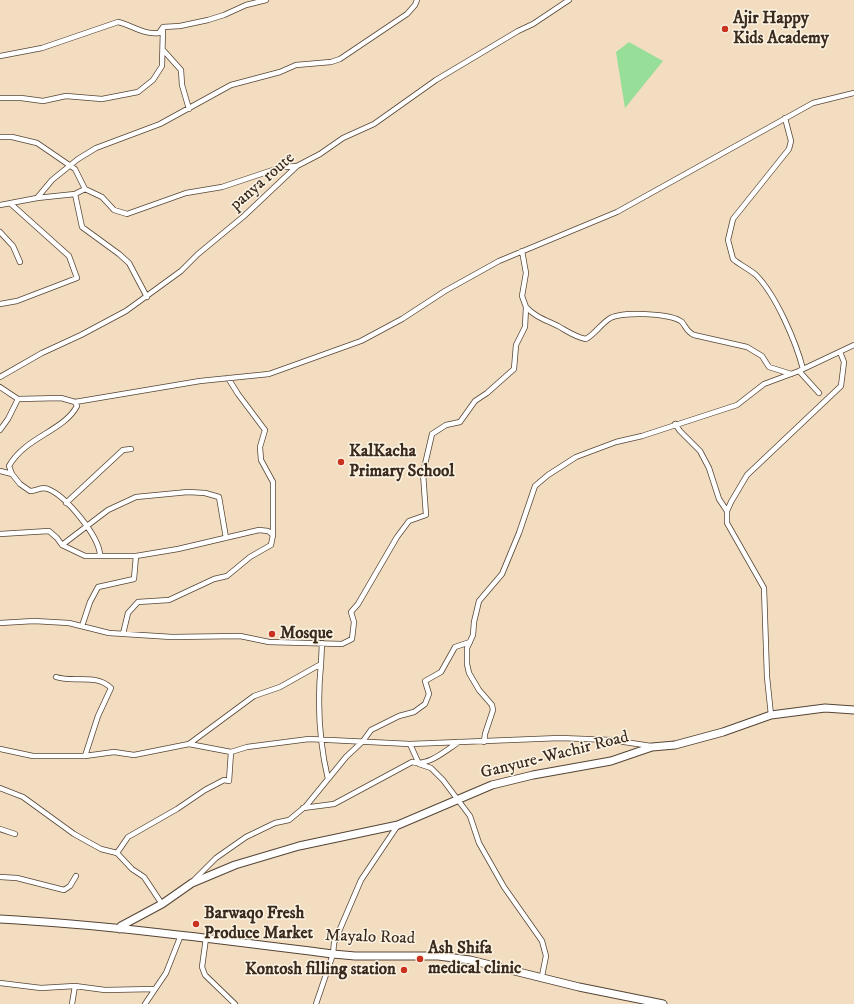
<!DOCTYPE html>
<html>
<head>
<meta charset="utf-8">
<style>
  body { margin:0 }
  canvas { display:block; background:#f2ddc0 }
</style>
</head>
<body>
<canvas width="854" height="1004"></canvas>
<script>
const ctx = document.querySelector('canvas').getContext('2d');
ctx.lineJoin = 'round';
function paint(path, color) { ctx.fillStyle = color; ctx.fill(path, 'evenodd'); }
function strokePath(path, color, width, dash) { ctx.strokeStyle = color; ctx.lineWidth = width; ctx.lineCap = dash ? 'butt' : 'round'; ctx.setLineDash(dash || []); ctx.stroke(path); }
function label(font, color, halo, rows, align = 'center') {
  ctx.font = font + ' "IM FELL DW Pica",serif'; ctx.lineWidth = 3; ctx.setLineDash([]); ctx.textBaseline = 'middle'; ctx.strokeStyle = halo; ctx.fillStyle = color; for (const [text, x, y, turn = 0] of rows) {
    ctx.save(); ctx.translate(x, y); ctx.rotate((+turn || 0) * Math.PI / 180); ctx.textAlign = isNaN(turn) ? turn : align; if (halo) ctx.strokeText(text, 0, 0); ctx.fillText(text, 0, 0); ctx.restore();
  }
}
const green = new Path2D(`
  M629,42L663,61L625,108L616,52Z`);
const street = new Path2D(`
  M164,51L181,70L182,85L189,109
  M0,56L42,48L118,22C132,25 143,35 159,33L163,27L180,26L208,20L224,15L246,5L266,0
  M0,98H21L43,101L66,96L102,99L138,92L153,80L162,66L163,28
  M785,118L791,141L789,149L733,219L728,240L733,259C740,265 749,269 756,275C776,295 796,342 803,369
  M0,137H12L37,143L75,169L85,189L102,197L114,210L127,214L186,193L222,187L282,167L297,166
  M75,194L82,227L119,254L129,263L147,297
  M37,198L52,180L78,159L96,148L160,124L231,85L280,72L296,65L331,62L340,59L407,14L415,5L417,0
  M0,205L37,198L75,194L85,189
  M0,232L13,246L20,262
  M0,304L17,301L77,278L69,256L11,204
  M526,307C535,317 546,320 558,326C567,331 575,337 586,339C595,334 600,325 609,319C619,311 672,313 682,322C686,327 687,332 694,335L747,347L762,356L769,367L791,374
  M799,371L819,393
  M0,377L42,353L81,335L126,311L181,271L198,254L244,216L297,166L320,154L343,138L374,124L436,80L518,31L533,24L569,0
  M0,387L18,399L61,398L75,402L200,381L269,374L361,341L402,319L445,291L499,261L617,212L813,103L854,93
  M675,424L680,431L700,451L709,468L719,499L727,511V523L764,588L767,677L771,715
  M0,430L8,419L18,399
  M0,471L12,474L20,484L30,491C36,491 42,486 48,489C66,496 99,536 100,555
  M12,474L9,466C25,437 64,431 77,406L75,402
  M66,503L123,450L131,449
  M727,511L731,502L747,475L841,386L844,362L840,352
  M0,534L49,531L57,538L62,545L85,556H136L178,549L259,530L268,531L273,535
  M62,545L108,510L136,497L188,492L205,493L219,497L226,538
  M0,623L34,621L69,623L109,633L172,637L240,636L269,642L342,644L352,639L354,622L351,612L358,604L397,537L409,521L426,515L423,473L432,434L446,425L460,422L475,401L487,393L514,369L516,345L525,327L526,307L522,296L526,273L522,251
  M82,626L90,602L98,587L134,579L136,556
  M123,634L128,613L138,602L169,600L214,579L227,576L250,557L271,545L273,535V482L261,460L260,447L265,430L238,394L228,378
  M321,664C317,703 319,741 328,779
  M56,677C73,683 96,673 111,688L98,716L85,756
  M484,742L485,734L493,710L492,705L479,690L469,673L467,664V648L473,635L474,622L479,601L502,574L519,533L535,486L548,475L576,457L616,442L642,436L737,405L764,384L799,371L854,345
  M189,744L254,696L280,687L321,664L322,643
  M410,744L419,764L431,768L443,780L470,816L479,843L504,887L542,941L546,956L542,976
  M0,749L33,756H85L114,752L134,755L189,744L231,752L247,747L309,739L410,744L560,738L611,740L651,746
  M0,788L23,797L74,834L101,849L117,853L132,869L144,877L162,904
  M303,808L334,804L412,762C428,767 446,750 459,742
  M0,829L15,834
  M117,853L128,837L177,809L205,790L224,780L229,781L231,752
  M0,877L17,878L64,890L70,886L76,876
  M194,880L216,858L246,837L275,823L289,820L306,806L346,757L363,741L371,730L399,716L414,712L425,704L429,694L425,681L441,672L455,647L470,642
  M206,938L202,967L205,975L235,1004
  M0,983L41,988L75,986L105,990L155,989
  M72,1004L75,986
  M145,1004L166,973L181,935
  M316,1004L333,954L334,943L361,880L398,825`);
const secondary = new Path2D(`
  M0,919C111,925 222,940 333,954L355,956H438L470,960L579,987L663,1004
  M120,929L121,926L162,904L192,883L235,865L299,846L398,825L492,785L533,775L611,761L652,747L675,745L723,732L771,715L825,708L854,710`);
const markers = [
  [725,29,4,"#c8321e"],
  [341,462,4,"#c8321e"],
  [272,634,4,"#c8321e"],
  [196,924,4,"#c8321e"],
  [420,959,4,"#c8321e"],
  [404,970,4,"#c8321e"]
];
const poiNames = [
  ["Ajir Happy",733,19],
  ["Kids Academy",733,39],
  ["KalKacha",349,452],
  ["Primary School",349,472],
  ["Mosque",280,634],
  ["Barwaqo Fresh",204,914],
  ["Produce Market",204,934],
  ["Ash Shifa",428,949],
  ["medical clinic",428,969],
  ["Kontosh filling station",396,970,"right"]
];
const streetNames = [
  ["panya route",263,182,-41],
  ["Ganyure-Wachir Road",555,756,-14],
  ["Mayalo Road",370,938,2]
];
paint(green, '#97de98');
strokePath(street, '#564536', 6);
strokePath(secondary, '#564536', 9);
strokePath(street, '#fff', 4.5);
strokePath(secondary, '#fff', 7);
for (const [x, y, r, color] of markers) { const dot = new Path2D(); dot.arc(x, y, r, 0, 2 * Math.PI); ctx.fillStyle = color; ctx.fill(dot); strokePath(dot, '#fcf5e5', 1.5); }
label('bold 17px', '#3b2a1e', '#fcf5e5', poiNames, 'left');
label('17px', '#3b2a1e', '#fcf5e5', streetNames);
</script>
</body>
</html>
